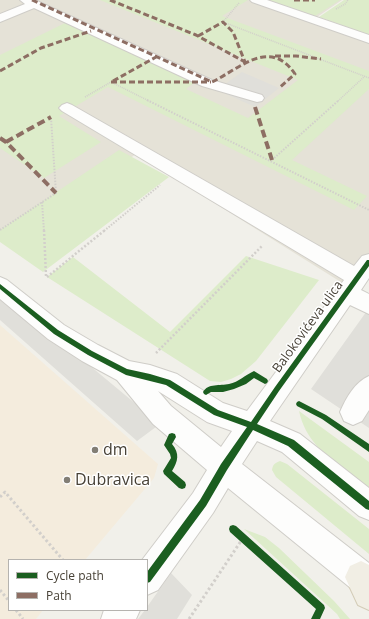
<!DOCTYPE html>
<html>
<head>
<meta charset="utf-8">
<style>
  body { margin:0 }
  #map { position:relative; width:369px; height:619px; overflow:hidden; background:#f1f0ea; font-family:"Open Sans",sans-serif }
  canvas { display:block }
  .legend { position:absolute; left:8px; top:559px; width:140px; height:52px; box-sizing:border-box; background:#fff; border:1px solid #b5b3af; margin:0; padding:5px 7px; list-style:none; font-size:12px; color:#474136 }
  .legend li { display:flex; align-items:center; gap:8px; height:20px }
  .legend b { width:20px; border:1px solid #b5b3af }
</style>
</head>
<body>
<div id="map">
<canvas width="369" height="619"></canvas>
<ul class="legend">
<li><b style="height:5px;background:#1b5e20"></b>Cycle path</li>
<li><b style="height:5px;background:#8d6e63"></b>Path</li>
</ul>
</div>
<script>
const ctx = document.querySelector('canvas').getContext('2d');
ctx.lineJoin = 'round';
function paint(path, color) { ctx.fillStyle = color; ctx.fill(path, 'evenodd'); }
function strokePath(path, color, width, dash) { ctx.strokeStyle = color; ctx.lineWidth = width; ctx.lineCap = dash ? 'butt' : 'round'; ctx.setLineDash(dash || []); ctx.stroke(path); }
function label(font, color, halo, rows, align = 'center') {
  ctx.font = font + ' "Open Sans",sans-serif'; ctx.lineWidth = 3; ctx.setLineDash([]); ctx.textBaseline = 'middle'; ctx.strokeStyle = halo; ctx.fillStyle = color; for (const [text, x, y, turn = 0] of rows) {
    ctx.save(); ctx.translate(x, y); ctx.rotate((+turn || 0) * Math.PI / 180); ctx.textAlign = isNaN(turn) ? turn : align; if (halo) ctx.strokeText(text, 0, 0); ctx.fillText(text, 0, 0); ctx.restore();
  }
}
const residential = new Path2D(`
  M0,0H342L317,17L369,36V268L352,289L136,154L9,247L0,240Z`);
const commercial = new Path2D(`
  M0,325L158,464L154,478L85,560H9V610H43L36,619H0Z`);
const green = new Path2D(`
  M100,0H248L222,16L369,71V89L292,160L367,196L354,210L108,87L59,116L101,142L44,178L0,148V55L65,23L195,82L186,89L248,118L298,80Z
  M268,0H340L315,16Z
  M344,0H369V35L319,17Z
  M119,150L169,177L43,272L0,242V230Z
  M246,256L319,280L256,361L241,374L231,379L221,382L210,381L47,277L73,257L170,332Z
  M299,411L369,462V487C361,484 353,477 346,471C324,455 305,439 299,411Z
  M280,461L287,464L369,529V554L276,477L272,470C273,464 275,463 280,461Z
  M244,529L265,537L279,548L334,601L350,619H340L337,614Z`);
const parking = new Path2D(`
  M242,72L279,88L255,107L217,90Z
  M0,291L160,424L137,441L0,320Z
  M369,308V428L311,389Z
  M171,573L192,595L177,619H138L145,610H147V607Z`);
const pathFar3 = new Path2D(`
  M239,3L223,22L369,78
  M336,9L345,4L348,0
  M85,97L111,82L149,101
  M338,101L365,76`);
const pathFar2 = new Path2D(`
  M147,100L369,210
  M272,160L339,100
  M42,202L44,231
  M0,230L56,193L51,118
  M104,231L160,185`);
const pathFar1 = new Path2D(`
  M44,230L46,276
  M47,277L105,230
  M156,353L262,246`);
const path = new Path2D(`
  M0,497L5,492L63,560
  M0,590L9,601
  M16,610L23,619
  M189,619L243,538`);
const minor = new Path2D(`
  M20,0H35L212,80L262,95L264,98L262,101L257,102L202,86L34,8L0,22V14L25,4Z
  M250,0H267L369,35V43L252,2Z
  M67,103L72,105L354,266L362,256L369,254V278L361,290L369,294V314L350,305L270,421L300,434L369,488V520L359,516L282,452L257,441L242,464L369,563V599L358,594L228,488L213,513L158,590L147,595V560H142L193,493L207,470L153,424L117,380L82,361L48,339L0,299V277L7,280L64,325L98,345L129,361L150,365L177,374L223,403L247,411L344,280L62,111L59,108L62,105ZM158,391L207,422L232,431L221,447L171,406Z
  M369,376V410L362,421L353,425L344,421L340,412C346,398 355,382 369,376Z
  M104,610H140L136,619H101Z`);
const major = new Path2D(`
  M361,561L369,565V610L358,605L345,577L350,566Z`);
const quietFar1 = new Path2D(`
  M32,0L212,82C239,69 270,37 295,74L279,88
  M110,0L196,35L245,62
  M294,0H315
  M198,36L223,22L233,32L245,62
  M275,56H296L321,59
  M0,71L41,48L91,31
  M113,81L156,57
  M111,82H211`);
const quiet = new Path2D(`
  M255,107L272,160
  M0,138L6,142L56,193
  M6,142L51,117`);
const cycleway = new Path2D(`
  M367,260H369V266L279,391L257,424L294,440L369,501V510L366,509L288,446L253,430L227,470L206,506L150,582L147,583V572L200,500L221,464L247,427L214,415L166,385L126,375L88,355L54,334L0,289V284L58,330L92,351L127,369L150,374L170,380L218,410L251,422L275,387Z
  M254,371L267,379L268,381L267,383L265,384L254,378L246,384L234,389L223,392H211L206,395L204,394L203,392C208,383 220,386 229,384C239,382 245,375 254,371Z
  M299,401L326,415L369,444V452L322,419L297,406L296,404L297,402Z
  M172,433L175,434L176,437L172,444C180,454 178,461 172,471L185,482L186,485L185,488L182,489L179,488L164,474L163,471L171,458L170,454L164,445L169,434Z
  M233,525L236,526L324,605L325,608L320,619H311L316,609L230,532L229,529L230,526Z`);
const markers = [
  [95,450,4,"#827e75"],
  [67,480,4,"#827e75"]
];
const streetNames = [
  ["Balokovićeva ulica",308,327,-54]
];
const nearPoinames = [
  ["dm",103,450],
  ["Dubravica",75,480]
];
paint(residential, '#e5e2d7');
paint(commercial, '#f4ecdd');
paint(green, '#ddecca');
paint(parking, '#e0dfda');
strokePath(minor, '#cfcdc8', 2);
strokePath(major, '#d3ccb7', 2);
strokePath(pathFar3, '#d2cfcb', 1.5, [1, 1]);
strokePath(pathFar2, '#d2cfcb', 2, [1.5, 1.5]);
strokePath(pathFar1, '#d2cfcb', 2.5, [2, 2]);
strokePath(path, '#d2cfcb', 3, [2.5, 2.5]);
paint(minor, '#fdfdfc');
paint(major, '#f1eee4');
strokePath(quietFar1, '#8d6e63', 3, [6, 3]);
strokePath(quiet, '#8d6e63', 4, [8, 4]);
paint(cycleway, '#1b5e20');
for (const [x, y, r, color] of markers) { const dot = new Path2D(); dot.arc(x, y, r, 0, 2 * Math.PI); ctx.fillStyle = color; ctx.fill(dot); strokePath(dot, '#fff', 1.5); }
label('13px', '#474136', '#fff', streetNames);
label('16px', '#474136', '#fff', nearPoinames, 'left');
</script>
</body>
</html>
